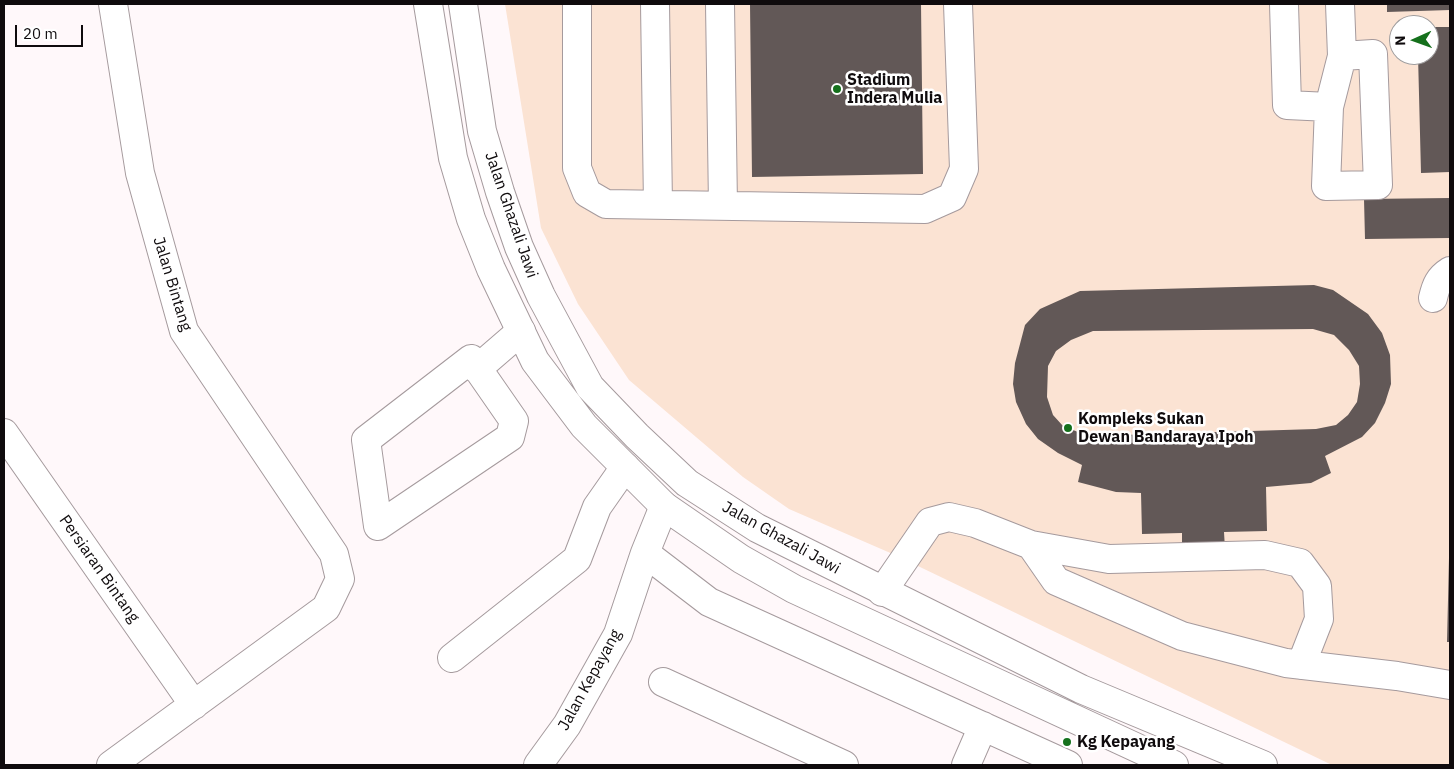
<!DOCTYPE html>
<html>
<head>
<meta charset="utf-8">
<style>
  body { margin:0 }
  #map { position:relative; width:1454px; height:769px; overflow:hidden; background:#fff8fa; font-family:"IBM Plex Sans",sans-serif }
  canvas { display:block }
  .frame { position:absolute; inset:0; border:5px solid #0f0b0d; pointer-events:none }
  .north { position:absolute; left:1389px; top:15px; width:50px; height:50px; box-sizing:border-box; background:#fff; border:1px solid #9f9d9e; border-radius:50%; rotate:268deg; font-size:14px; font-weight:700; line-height:20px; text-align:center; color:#0f0b0d }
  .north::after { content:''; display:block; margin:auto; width:18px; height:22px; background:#15701c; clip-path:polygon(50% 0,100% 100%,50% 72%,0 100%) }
  .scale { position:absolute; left:15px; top:25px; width:68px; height:22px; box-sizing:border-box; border:2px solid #0f0b0d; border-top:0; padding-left:6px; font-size:15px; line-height:18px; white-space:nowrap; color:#0f0b0d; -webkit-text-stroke:4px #fff; paint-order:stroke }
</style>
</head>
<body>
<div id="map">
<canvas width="1454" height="769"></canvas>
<div class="frame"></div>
<div class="north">N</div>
<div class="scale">20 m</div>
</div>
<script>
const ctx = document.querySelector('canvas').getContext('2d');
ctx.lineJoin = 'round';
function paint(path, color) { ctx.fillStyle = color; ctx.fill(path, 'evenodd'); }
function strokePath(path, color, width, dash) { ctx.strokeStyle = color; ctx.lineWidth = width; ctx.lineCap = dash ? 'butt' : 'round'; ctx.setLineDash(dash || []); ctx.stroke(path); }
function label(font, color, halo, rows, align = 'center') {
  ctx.font = font + ' "IBM Plex Sans",sans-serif'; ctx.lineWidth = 5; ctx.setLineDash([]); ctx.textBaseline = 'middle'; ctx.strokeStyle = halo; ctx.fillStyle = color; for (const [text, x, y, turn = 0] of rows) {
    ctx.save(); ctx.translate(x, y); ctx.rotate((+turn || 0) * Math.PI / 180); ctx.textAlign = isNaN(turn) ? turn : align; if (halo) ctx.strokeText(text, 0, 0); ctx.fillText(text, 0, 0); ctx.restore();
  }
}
const green = new Path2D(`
  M505,4H1450V765H1332L895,555L789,509L743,477L629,380L578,304L541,228ZM1399,25H1429V55H1399Z`);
const building = new Path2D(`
  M750,4H921L923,174L752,177Z
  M1387,4H1450V10L1387,12Z
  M1429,27H1450V172L1421,173L1418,55H1429Z
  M1450,198V238L1365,239L1364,199Z
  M1314,285L1333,290L1368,314L1382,333L1390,355L1391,384L1385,403L1375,423L1362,437L1325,456L1331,473L1311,483L1266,487L1267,531L1224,532L1225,549L1182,550V533L1142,534L1141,493L1116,492L1078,482L1082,465L1058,453L1038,439L1026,424L1016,402L1013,384L1015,363L1025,325L1040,309L1080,291ZM1313,329L1334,335L1349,350L1359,366L1360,384L1357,402L1348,415L1336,425L1316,429L1088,436L1063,426L1053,415L1047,397L1048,366L1056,351L1071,340L1093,331Z
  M1449,558H1450V642H1447Z`);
const minor = new Path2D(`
  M577,4V168L587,193L606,204L925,209L952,197L964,169L958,4
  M655,4L658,205
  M720,4L723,206
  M1284,4L1287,105L1329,107L1326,186L1378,185L1373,54L1342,56L1340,4
  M1329,107L1342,56
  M1433,298C1436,285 1439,278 1450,271
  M471,359L514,421L510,437L378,526L366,440Z
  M477,369L521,331
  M4,433L194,705
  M1031,545L1109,559L1265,555L1300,563L1317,586L1319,619L1301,665
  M645,553L709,602L1068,765
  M882,592L930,522L949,517L975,523L1031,545L1056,581L1182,636L1286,663L1397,676L1450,685
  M452,658L577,559L597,507L625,467
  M663,682L844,765
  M111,765L326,608L340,579L334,554L184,331L140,173L113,4
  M538,765L567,725L618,634L645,553L664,506
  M966,765L983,726`);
const major = new Path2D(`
  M428,4L453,158L471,219L491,269L535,361L584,426L664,506L741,559L794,589L1174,765
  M463,4L482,131L500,192L519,247L541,296L590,387L637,436L687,483L757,528L1081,689L1263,765`);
const markers = [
  [837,89,5,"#15701c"],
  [1068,428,5,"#15701c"],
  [1067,742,5,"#15701c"]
];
const poiNames = [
  ["Stadium",847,80],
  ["Indera Mulia",847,98],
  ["Kompleks Sukan",1078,419],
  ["Dewan Bandaraya Ipoh",1078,437],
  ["Kg Kepayang",1077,742]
];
const streetNames = [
  ["Jalan Ghazali Jawi",511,215,71],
  ["Jalan Bintang",172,284,73],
  ["Jalan Ghazali Jawi",781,538,29],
  ["Persiaran Bintang",99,569,55],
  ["Jalan Kepayang",590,680,-61]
];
paint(green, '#fbe3d3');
paint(building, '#625857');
strokePath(minor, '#a59a9d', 30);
strokePath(major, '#a59a9d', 30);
strokePath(minor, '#fff', 28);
strokePath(major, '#fff', 28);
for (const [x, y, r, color] of markers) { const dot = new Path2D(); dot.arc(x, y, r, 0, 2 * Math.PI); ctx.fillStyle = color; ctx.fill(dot); strokePath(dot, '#fff', 2); }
label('bold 16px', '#0f0b0d', '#fff', poiNames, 'left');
label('16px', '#0f0b0d', '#fff', streetNames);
</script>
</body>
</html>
